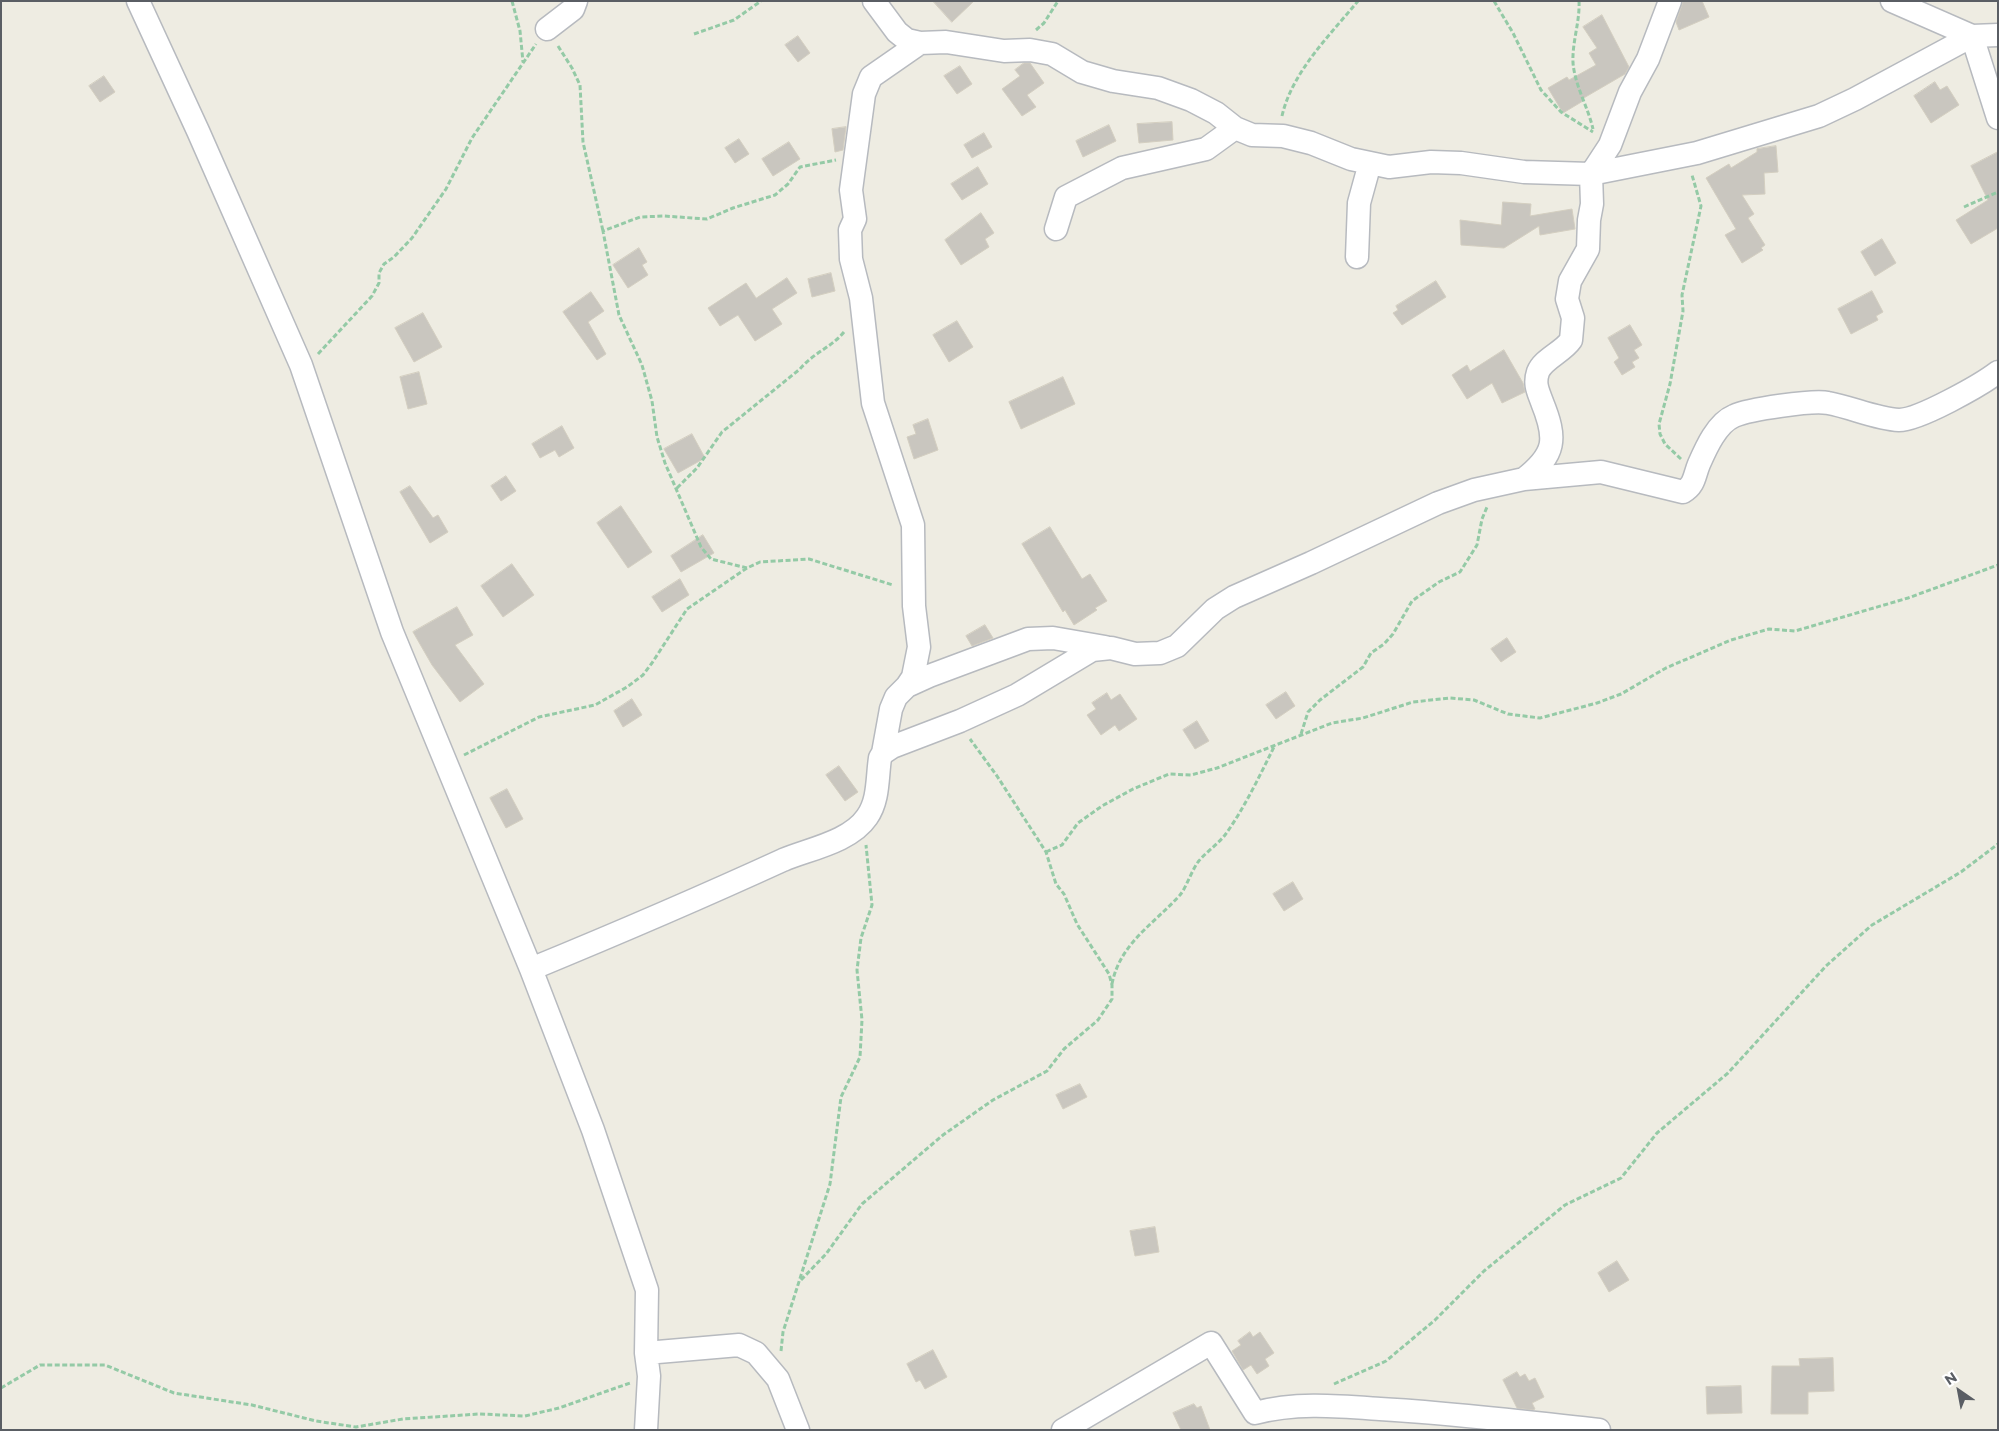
<!DOCTYPE html>
<html>
<head>
<meta charset="utf-8">
<style>
  body { margin:0 }
  #map { position:relative; width:1999px; height:1431px; overflow:hidden; background:#eeece2; font-family:Montserrat,sans-serif }
  canvas { display:block }
  .frame { position:absolute; inset:0; border:2px solid #5a5e64; pointer-events:none }
  .north { position:absolute; left:1934px; top:1366px; width:50px; height:50px; -webkit-text-stroke:4px #fff; paint-order:stroke; rotate:327deg; font-size:14px; font-weight:700; line-height:20px; text-align:center; color:#5a5e64 }
  .north::after { content:''; display:block; margin:auto; width:18px; height:22px; background:#5a5e64; clip-path:polygon(50% 0,100% 100%,50% 72%,0 100%) }
</style>
</head>
<body>
<div id="map">
<canvas width="1999" height="1431"></canvas>
<div class="frame"></div>
<div class="north">N</div>
</div>
<script>
const ctx = document.querySelector('canvas').getContext('2d');
ctx.lineJoin = 'round';
function paint(path, color) { ctx.fillStyle = color; ctx.fill(path, 'evenodd'); }
function strokePath(path, color, width, dash) { ctx.strokeStyle = color; ctx.lineWidth = width; ctx.lineCap = dash ? 'butt' : 'round'; ctx.setLineDash(dash || []); ctx.stroke(path); }
const building = new Path2D(`
  M933,1H974L952,22Z
  M1686,1H1702L1709,17L1679,30L1676,22L1683,2Z
  M1602,15L1629,67L1625,74L1582,99L1583,101L1563,113L1548,88L1567,77L1569,80L1596,65L1589,53L1597,48L1583,27Z
  M798,36L810,53L798,62L785,45Z
  M1024,63H1030L1044,83L1027,95L1036,107L1022,116L1002,89L1020,76L1015,70Z
  M960,66L972,84L957,94L944,76Z
  M104,76L115,92L100,102L89,86Z
  M1935,82L1940,90L1947,86L1959,105L1931,123L1914,96Z
  M1172,122L1173,140L1139,143L1137,124Z
  M1109,125L1116,141L1083,157L1076,141Z
  M846,127L843,150L835,152L832,129Z
  M984,133L992,147L972,158L964,145Z
  M739,139L749,154L735,163L725,148Z
  M789,142L800,159L773,176L762,159Z
  M1776,146L1778,172L1764,173L1765,194L1742,195L1754,214L1748,218L1765,245L1761,248L1763,250L1742,263L1725,235L1736,229L1706,178L1729,164L1731,168L1757,152V149Z
  M1998,152V228L1971,244L1956,220L1988,200L1971,166Z
  M978,167L988,184L962,200L951,184Z
  M1503,202L1531,204L1530,216L1572,209L1575,229L1540,235L1539,226L1504,248L1461,245L1460,220L1501,225Z
  M981,213L994,233L985,239L989,247L961,265L945,240Z
  M1882,239L1896,263L1875,276L1861,252Z
  M639,248L647,262L642,265L648,275L628,288L613,265Z
  M831,273L835,291L812,297L808,279Z
  M787,278L797,293L772,309L782,324L755,341L738,315L720,326L708,308L746,283L756,298Z
  M1436,281L1446,297L1402,325L1393,313L1398,310L1396,306Z
  M1872,291L1883,312L1876,316L1878,320L1851,334L1838,309Z
  M591,292L604,311L588,322L606,354L597,360L563,312Z
  M423,313L442,347L414,362L395,328Z
  M957,321L973,347L949,362L933,335Z
  M1630,325L1642,345L1634,350L1639,358L1632,362L1635,367L1622,375L1614,362L1619,358L1608,338Z
  M1504,350L1523,383L1525,392L1502,403L1492,383L1467,399L1452,375L1467,365L1470,371Z
  M419,372L427,404L408,409L400,377Z
  M1063,377L1075,404L1021,429L1009,402Z
  M928,419L938,450L914,459L907,437L916,434L913,425Z
  M562,426L574,448L559,457L555,450L540,458L532,444Z
  M692,434L705,458L678,473L664,449Z
  M506,476L516,491L501,501L491,486Z
  M410,486L433,518L438,515L448,532L430,543L400,492Z
  M621,506L652,552L628,568L597,523Z
  M1050,527L1082,579L1090,574L1107,601L1095,608L1097,610L1074,625L1065,610L1063,612L1022,544Z
  M703,535L714,553L681,572L671,556Z
  M512,564L534,595L503,617L481,586Z
  M680,579L689,595L662,612L652,597Z
  M457,607L473,635L455,645L484,684L460,702L432,665L413,632Z
  M985,625L993,638L972,646L966,636Z
  M1507,638L1516,652L1501,662L1491,649Z
  M1286,692L1295,706L1276,719L1266,705Z
  M1107,693L1111,700L1120,694L1137,719L1119,731L1115,725L1101,735L1087,715L1096,709L1092,703Z
  M632,699L642,715L623,727L614,711Z
  M1197,721L1209,741L1195,749L1183,730Z
  M839,766L858,792L845,801L826,775Z
  M507,789L523,819L506,828L490,798Z
  M1293,882L1303,899L1284,911L1273,894Z
  M1080,1084L1087,1097L1063,1109L1056,1095Z
  M1155,1227L1159,1252L1135,1256L1130,1231Z
  M1617,1261L1629,1280L1609,1292L1598,1273Z
  M1250,1332L1253,1337L1260,1332L1274,1353L1265,1359L1269,1366L1257,1374L1251,1365L1243,1370L1232,1351L1241,1345L1238,1341Z
  M933,1350L947,1377L925,1389L920,1380L916,1382L907,1364Z
  M1833,1358L1834,1391L1808,1392V1414H1771L1772,1366H1800L1799,1359Z
  M1517,1372L1520,1377L1525,1374L1529,1381L1535,1378L1544,1397L1532,1403L1535,1409L1533,1410L1517,1408L1503,1380Z
  M1741,1386L1742,1413L1707,1414L1706,1387Z
  M1194,1404L1197,1408L1201,1406L1210,1430H1181L1173,1413Z`);
const path = new Path2D(`
  M512,1L520,31L523,62
  M1494,1L1513,33L1541,90L1561,112L1593,132
  M1579,1C1580,22 1572,42 1573,63C1575,86 1588,107 1593,129
  M1036,30L1044,23L1058,1
  M694,34L734,20L761,1
  M558,46L572,68L580,85L583,142L603,231
  M1282,116C1292,72 1330,35 1358,1
  M1964,207L1998,192
  M318,354L372,296L379,283V273L384,264L394,257L412,238L446,189L472,138L536,44
  M1681,459L1665,444L1660,434L1659,424L1670,384L1683,311L1682,295L1701,206L1692,175
  M677,488L697,468L722,432L800,369C813,353 832,347 844,332
  M747,568L711,559L701,547L665,463L657,437L652,401L642,365L619,315L603,231L640,217L664,216L707,219L733,208L775,195L788,184L800,167L836,160
  M1301,734L1308,712L1320,700L1363,667L1371,653L1384,644L1393,634L1412,601L1439,582L1460,572L1477,545L1482,519L1487,507
  M464,755L539,717L595,705L627,687L643,675L652,663L687,609L747,568L760,562L809,559L893,585
  M1046,852L1062,845L1078,823L1102,806L1133,789L1169,774L1191,775L1217,768L1332,723L1363,718L1413,702L1450,698L1474,700L1508,714L1540,718L1597,703L1621,694L1666,668L1731,640L1769,629L1795,631L1908,598L1998,565
  M1112,984C1120,943 1154,924 1180,895C1186,888 1191,872 1198,862C1206,852 1217,845 1225,835C1244,809 1260,775 1275,745
  M801,1280L826,1254L862,1204L943,1135L993,1100L1047,1071L1064,1049L1098,1020L1112,999V985L1109,974L1077,924L1064,894L1056,884L1046,852L997,776L970,739
  M781,1351L783,1332L830,1184L841,1097L860,1057L862,1020L857,970L861,938L872,905L866,845
  M1334,1384L1386,1361L1435,1320L1484,1271L1565,1205L1621,1178L1657,1133L1728,1073L1826,966L1872,925L1961,872L1998,844
  M1,1388L40,1365H105L174,1393L252,1405L316,1421L356,1427L403,1419L479,1414L525,1416L559,1408L630,1383`);
const minor = new Path2D(`
  M138,1L198,131L301,365L392,632L531,969L593,1130L647,1290L646,1353L649,1376L646,1430
  M874,1L897,32L907,40L920,43L946,42L1004,51L1030,50L1052,54L1082,72L1113,81L1158,88L1191,100L1216,113L1235,128L1252,135L1283,136L1311,143L1351,159L1389,167L1431,162L1461,163L1524,172L1591,174L1697,153L1819,116L1855,99L1972,36L1998,118
  M1892,1L1972,36L1998,35
  M547,29L573,9L576,1
  M1056,229L1066,197L1122,168L1206,149L1235,128
  M1357,257L1359,203L1370,163
  M1524,479C1556,454 1557,439 1542,402C1538,391 1534,384 1538,372C1543,359 1563,352 1571,340L1573,318L1567,299L1570,281L1588,249L1589,220L1592,204L1591,174L1610,145L1630,92L1648,59L1670,1
  M907,686L913,677L919,647L914,606L913,525L873,403L861,298L851,259L850,230L855,219L851,190L864,94L871,77L920,43
  M883,753L891,709L896,697L907,686L929,676L1028,639L1053,638L1105,647
  M531,969C616,934 700,898 783,860C809,849 850,842 867,817C879,800 877,778 880,758L883,753L892,747L960,721L1017,695L1092,650L1111,648L1135,654L1160,653L1177,646L1215,609L1234,597L1311,563L1438,503L1474,490L1524,479L1601,472L1683,492C1695,485 1694,476 1699,464C1706,448 1717,423 1734,416C1749,409 1813,400 1828,403C1851,407 1876,419 1899,420C1919,420 1981,385 1998,372
  M646,1353L739,1345L756,1353L778,1379L798,1430
  M1063,1430L1211,1343L1255,1413C1296,1402 1338,1406 1380,1409C1453,1413 1526,1422 1599,1430`);
paint(building, '#c9c6bf');
strokePath(building, '#d3cec0', 1);
strokePath(minor, '#b7babf', 25);
strokePath(path, '#94caa6', 3, [5, 2.5]);
strokePath(minor, '#fff', 22);
</script>
</body>
</html>
